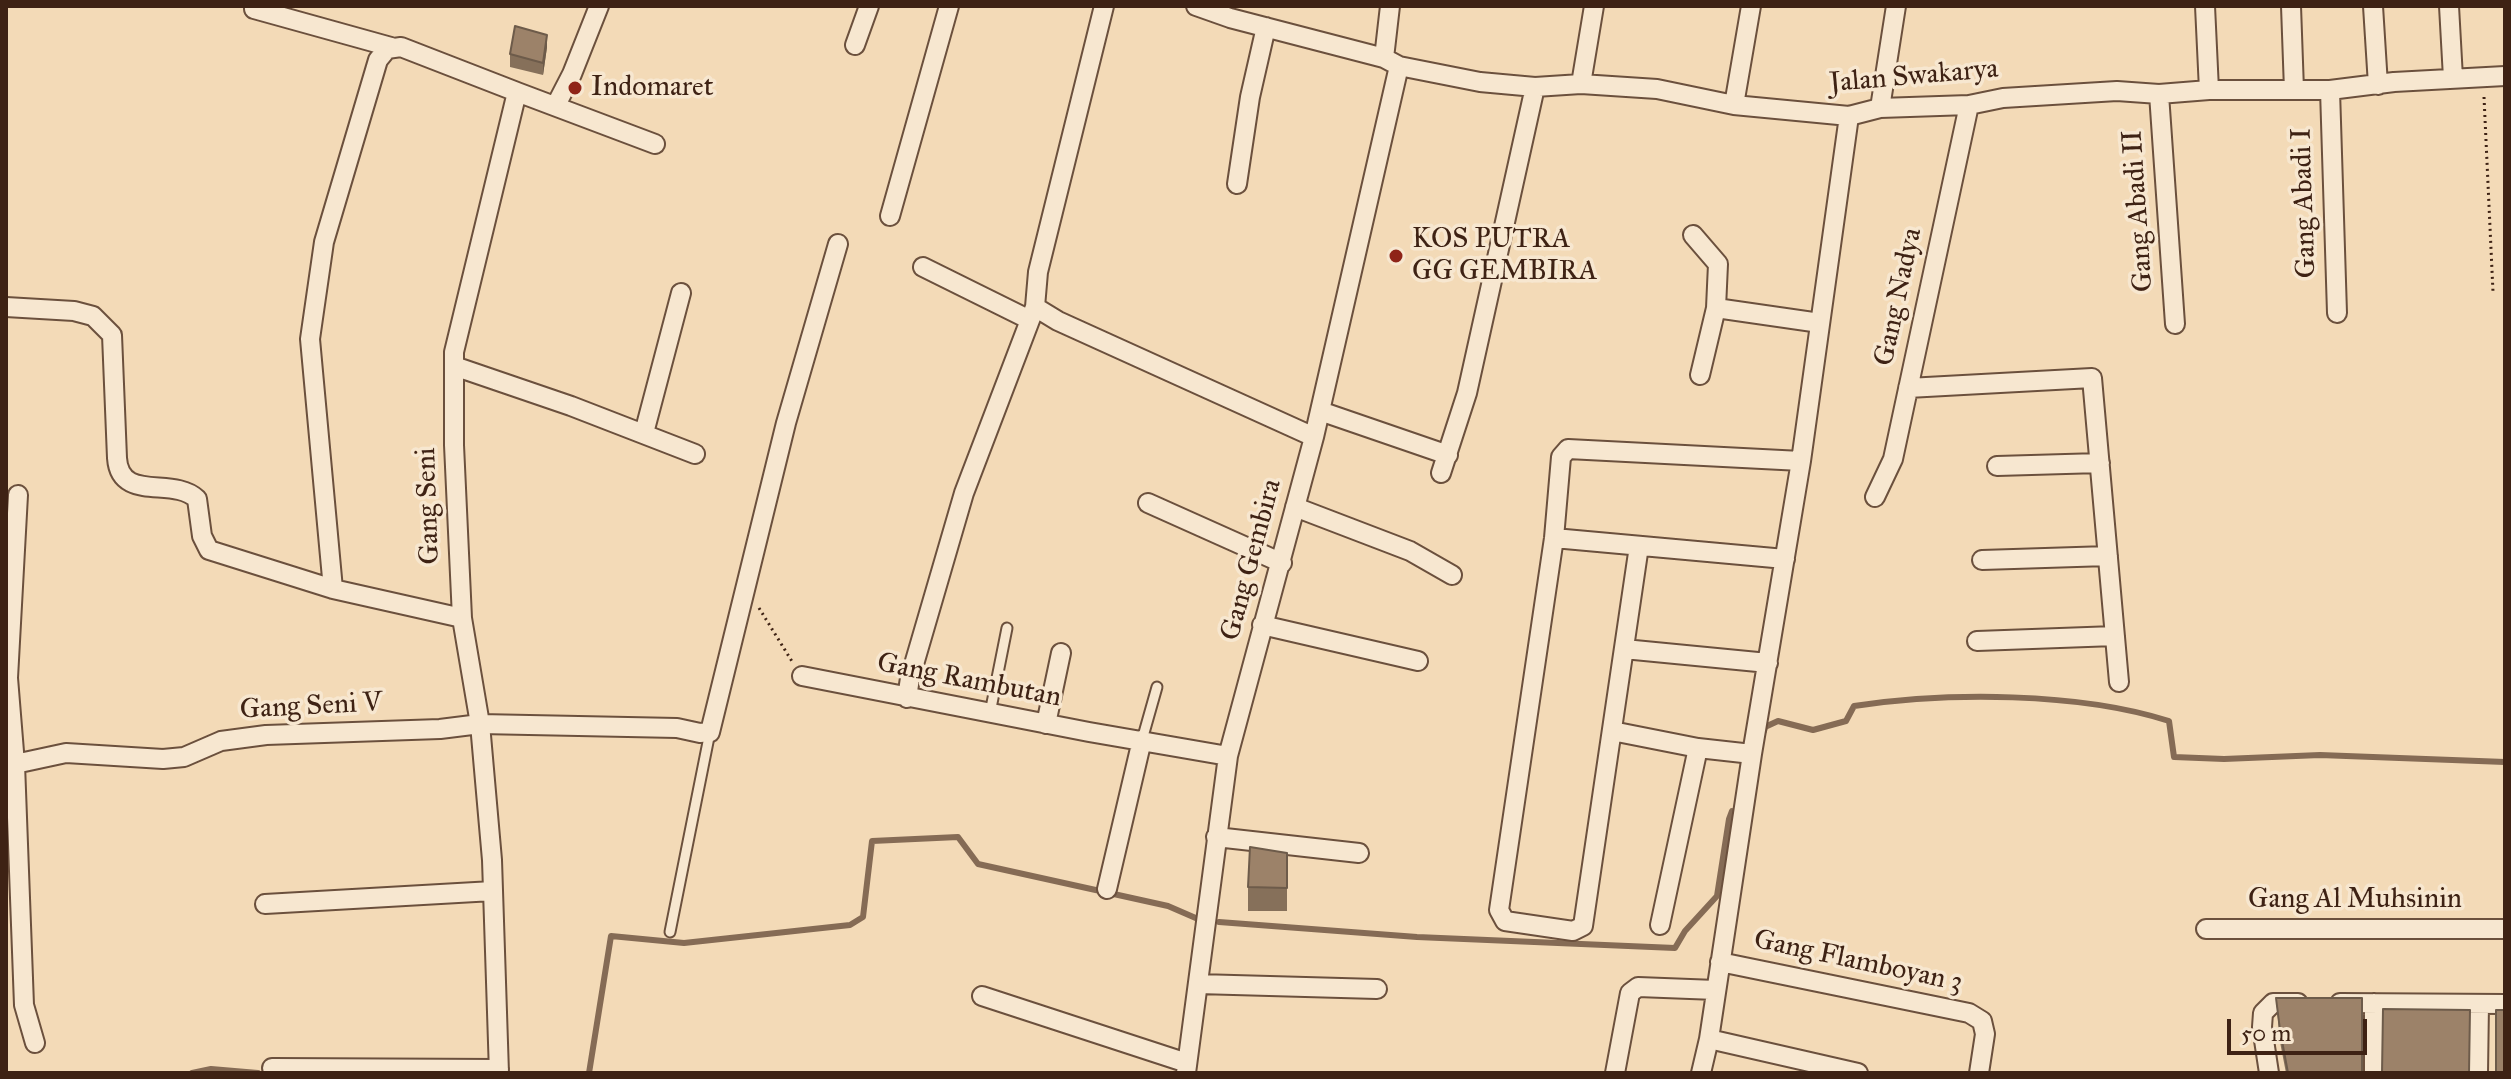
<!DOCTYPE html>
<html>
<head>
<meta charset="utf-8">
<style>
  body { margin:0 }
  #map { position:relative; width:2511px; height:1079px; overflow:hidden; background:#f3dab7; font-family:"IM FELL Great Primer",serif }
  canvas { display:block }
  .frame { position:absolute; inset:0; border:8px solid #3e2214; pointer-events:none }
  .scale { position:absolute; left:2227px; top:1019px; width:140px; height:36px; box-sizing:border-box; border:4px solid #3e2214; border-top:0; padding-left:10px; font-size:24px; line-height:28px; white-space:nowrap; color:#3e2214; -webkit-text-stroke:6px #f7e7d0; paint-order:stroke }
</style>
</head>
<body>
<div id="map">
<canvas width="2511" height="1079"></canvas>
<div class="frame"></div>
<div class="scale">50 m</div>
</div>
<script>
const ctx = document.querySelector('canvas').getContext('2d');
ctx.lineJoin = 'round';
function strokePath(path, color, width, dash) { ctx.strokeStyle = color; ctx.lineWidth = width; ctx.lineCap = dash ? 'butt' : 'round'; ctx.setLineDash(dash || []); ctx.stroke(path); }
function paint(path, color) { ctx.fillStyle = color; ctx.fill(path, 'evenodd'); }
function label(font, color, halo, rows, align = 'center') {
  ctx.font = font + ' "IM FELL Great Primer",serif'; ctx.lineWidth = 7; ctx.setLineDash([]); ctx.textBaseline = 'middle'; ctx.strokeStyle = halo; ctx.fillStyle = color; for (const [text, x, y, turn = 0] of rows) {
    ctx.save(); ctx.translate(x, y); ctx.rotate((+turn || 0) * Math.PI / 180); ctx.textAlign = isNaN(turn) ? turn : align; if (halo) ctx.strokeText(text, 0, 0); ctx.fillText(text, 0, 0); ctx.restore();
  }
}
const stream = new Path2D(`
  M1764,731L1765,727L1778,721L1813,730L1846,721L1854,706C1948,692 2078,692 2169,721L2174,757L2224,759L2320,755L2505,762
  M1219,922L1417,937L1675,948L1685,931L1717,896L1729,819L1732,811
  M192,1073L211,1069L258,1073
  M589,1073L611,936L684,943L850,925L863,917L872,841L958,837L978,864L1168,906L1198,919`);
const path = new Path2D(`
  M2484,97L2493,292
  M759,608L793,663`);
const lane = new Path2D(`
  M990,713L1007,628
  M1142,740L1157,687
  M670,932L710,732`);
const street = new Path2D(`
  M1104,6L1038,272L1035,307L1058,321L1314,437
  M1196,6L1230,18L1384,58L1399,66L1480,82L1535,87L1581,84L1657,89L1734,105L1849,116L1880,108L1969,105L2003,98L2117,91L2159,94L2209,90H2330L2394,82L2505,76
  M2205,6L2209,90
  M2291,6L2294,90
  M2373,6L2378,85
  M2449,6L2453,78
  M254,9L391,47
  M855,45L869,6
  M1384,58L1390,6
  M1581,84L1594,6
  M2330,90L2337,313
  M2159,94L2175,324
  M556,105L572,74L599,6
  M1734,105L1751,6
  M1880,108L1896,6
  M1237,184L1250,97L1266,27
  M890,216L949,6
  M1693,235L1718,264L1716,308L1700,375
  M923,267L1030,320
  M6,307L74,311L93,316L112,335L117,458C120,503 173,476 197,499L202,536L209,550L333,589L462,618
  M1716,308L1820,323
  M454,366L571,406L695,454
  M1908,388L2092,378L2119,682
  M1320,411L1448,455
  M644,433L681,293
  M1997,466L2100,463
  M1441,473L1467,393L1535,87
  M18,495L8,678L15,764L24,1005L35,1043
  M1875,497L1893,459L1969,105
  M1148,503L1282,563
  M1295,507L1410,551L1452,575
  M1554,538L1785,559
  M1639,546L1583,926L1573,931L1505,921L1499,910L1554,538L1561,457L1568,449L1801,461
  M1982,560L2108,556
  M333,589L310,339L324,242L378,60L387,49L401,47L517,92
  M1262,625L1418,661
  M1977,641L2115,636
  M1624,649L1768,663
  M802,676L1089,732L1228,756
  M907,698L910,678L964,493L1035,307
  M1046,724L1061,653
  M1612,731L1698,748
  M6,763L15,764L66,753L163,759L184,757L221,741L266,735L440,729L480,724L677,728L700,733L710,732L786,423L838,244
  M1216,837L1359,853
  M1107,889L1142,740
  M265,904L493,891
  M1660,925L1698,748L1752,754
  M2206,929H2505
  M1720,962L1969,1013L1982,1021L1985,1034L1979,1073
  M1198,984L1377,989
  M982,996L1187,1063
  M2340,1003L2505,1004
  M1709,1039L1858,1073
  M272,1068L499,1069
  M499,1073L492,860L480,724L462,618L454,445V352L517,92L655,144
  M1186,1073L1228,756L1314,437L1399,66
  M1615,1073L1630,993L1638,987L1716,990
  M1701,1073L1709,1039L1752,754L1801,461L1849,116
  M2269,1073L2262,1027L2263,1013L2273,1003H2298
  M2374,1073V1003
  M2478,1073L2479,1004`);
const wall = new Path2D(`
  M547,47L543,75L510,67V54Z
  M1287,853V911H1248V887Z
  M2276,998L2362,1073H2286L2280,1042Z`);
const shadedWall = new Path2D(`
  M547,35V47L543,75V63Z`);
const building = new Path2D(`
  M515,26L547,35L543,63L510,54Z
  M1250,847L1287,853V888L1248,887Z
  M2276,998H2362V1073H2288L2280,1030Z
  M2383,1009L2470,1010L2469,1073H2382Z
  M2496,1010H2505V1073H2496Z`);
const markers = [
  [575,88,8,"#8f2418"],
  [1396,256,8,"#8f2418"]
];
const streetNames = [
  ["Jalan Swakarya",1914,77,-5],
  ["Gang Abadi I",2305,203,-92],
  ["Gang Abadi II",2139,211,-94],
  ["Gang Nadya",1899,297,-78],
  ["Gang Seni",429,506,-92],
  ["Gang Gembira",1252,560,-75],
  ["Gang Rambutan",969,681,11],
  ["Gang Seni V",311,707,-3],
  ["Gang Al Muhsinin",2355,900],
  ["Gang Flamboyan 3",1858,962,12]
];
const poiNames = [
  ["Indomaret",591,88],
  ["KOS PUTRA",1412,240],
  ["GG GEMBIRA",1412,272]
];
strokePath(stream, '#856b55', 6);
strokePath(lane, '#6b503d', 13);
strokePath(street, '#6b503d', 22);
strokePath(path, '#3e2214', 3, [2, 4]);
strokePath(lane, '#f7e7d0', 9);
strokePath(street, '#f7e7d0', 18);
paint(wall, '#86705a');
paint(shadedWall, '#6d5b4a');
paint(building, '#9c8269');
strokePath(building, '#6d5b4a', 2);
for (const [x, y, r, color] of markers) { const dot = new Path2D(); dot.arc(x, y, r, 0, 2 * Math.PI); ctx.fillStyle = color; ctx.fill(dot); strokePath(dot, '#f7e7d0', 3); }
label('28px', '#3e2214', '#f7e7d0', streetNames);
label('28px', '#3e2214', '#f7e7d0', poiNames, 'left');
</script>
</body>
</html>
